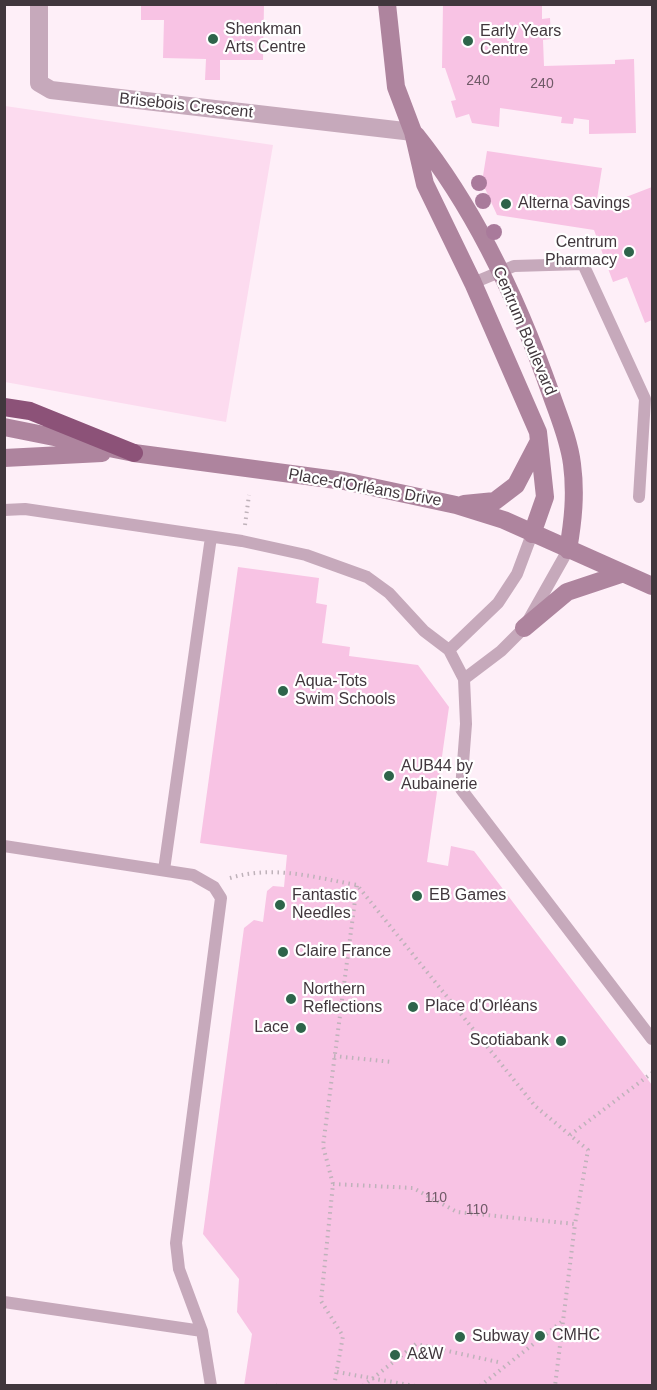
<!DOCTYPE html>
<html>
<head>
<meta charset="utf-8">
<style>
  body { margin:0 }
  #map { position:relative; width:657px; height:1390px; overflow:hidden; background:#feeff8; font-family:Arial,sans-serif }
  canvas { display:block }
  .frame { position:absolute; inset:0; border:6px solid #41373d; pointer-events:none }
</style>
</head>
<body>
<div id="map">
<canvas width="657" height="1390"></canvas>
<div class="frame"></div>
</div>
<script>
const ctx = document.querySelector('canvas').getContext('2d');
ctx.lineJoin = 'round';
function paint(path, color) { ctx.fillStyle = color; ctx.fill(path, 'evenodd'); }
function strokePath(path, color, width, dash) { ctx.strokeStyle = color; ctx.lineWidth = width; ctx.lineCap = dash ? 'butt' : 'round'; ctx.setLineDash(dash || []); ctx.stroke(path); }
function label(font, color, halo, rows, align = 'center') {
  ctx.font = font + ' Arial,sans-serif'; ctx.lineWidth = 4.5; ctx.setLineDash([]); ctx.textBaseline = 'middle'; ctx.strokeStyle = halo; ctx.fillStyle = color; for (const [text, x, y, turn = 0] of rows) {
    ctx.save(); ctx.translate(x, y); ctx.rotate((+turn || 0) * Math.PI / 180); ctx.textAlign = isNaN(turn) ? turn : align; if (halo) ctx.strokeText(text, 0, 0); ctx.fillText(text, 0, 0); ctx.restore();
  }
}
const green = new Path2D(`
  M5,106L273,145L226,422L5,382Z`);
const building = new Path2D(`
  M141,4H264L263,60H220V80H205L206,59L163,58L164,20H141Z
  M443,4H542V19L550,18L551,39L543,40L544,66L615,64V60L634,59L636,133L589,134V120L574,118L573,124L561,123L562,117L500,108L499,127L472,123L469,114L456,118L451,101L456,100L445,68H442Z
  M487,151L602,168L597,199L600,207L652,187V320L645,323L627,277L613,282L594,230L497,215L482,182Z
  M238,567L319,578L316,603L327,605L322,643L350,647L349,656L418,665L449,707L427,862L448,866L451,846L474,851L652,1085V1386H244L252,1334L237,1312L239,1279L203,1234L244,928L254,920L263,922L267,891L273,886L284,887L287,855L200,843Z`);
const path = new Path2D(`
  M245,525L249,495
  M230,878C275,865 312,877 357,885L535,1106L588,1150L575,1224
  M334,1056L392,1062
  M570,1135L652,1073
  M333,1184L413,1188L457,1212L575,1224L555,1386
  M337,1372L415,1386
  M275,1385L276,1386
  M334,1386L343,1336L321,1301L333,1184L323,1146L357,885
  M363,1386L416,1344L498,1362
  M480,1386L564,1320`);
const lane = new Path2D(`
  M473,283L514,266L583,264L645,399L639,497
  M4,510L25,509L242,541L306,555L367,577L389,593L424,631L449,650L464,679L466,724L461,789L652,1039
  M449,650L498,603L517,574L532,534
  M464,679L501,651L524,628L568,550
  M4,846L193,875L214,887L221,898L176,1243L179,1269L202,1331L211,1386
  M164,870L211,537
  M4,1302L202,1331`);
const street = new Path2D(`
  M39,4V83L51,90L413,132`);
const secondary = new Path2D(`
  M387,4L396,87L413,132L425,184L473,283L538,432L545,497L532,534
  M416,135C476,210 519,303 551,394C559,417 569,440 572,464C576,494 573,521 568,550
  M4,427L134,453L344,481L456,505L504,520L652,586
  M4,458L102,453
  M464,504L495,501L516,485L539,441
  M524,628L567,592L621,574`);
const highway = new Path2D(`
  M4,407L30,411L134,453`);
const trees = [
  [479,183],
  [483,201],
  [494,232]
];
const markers = [
  [213,39,6,"#2e644a"],
  [468,41,6,"#2e644a"],
  [506,204,6,"#2e644a"],
  [629,252,6,"#2e644a"],
  [283,691,6,"#2e644a"],
  [389,776,6,"#2e644a"],
  [417,896,6,"#2e644a"],
  [280,905,6,"#2e644a"],
  [283,952,6,"#2e644a"],
  [291,999,6,"#2e644a"],
  [413,1007,6,"#2e644a"],
  [301,1028,6,"#2e644a"],
  [561,1041,6,"#2e644a"],
  [540,1336,6,"#2e644a"],
  [460,1337,6,"#2e644a"],
  [395,1355,6,"#2e644a"]
];
const numberNames = [
  ["240",478,81],
  ["240",542,84],
  ["110",436,1198],
  ["110",477,1210]
];
const poiNames = [
  ["Shenkman",225,30],
  ["Arts Centre",225,48],
  ["Early Years",480,32],
  ["Centre",480,50],
  ["Alterna Savings",518,204],
  ["Centrum",617,243,"right"],
  ["Pharmacy",617,261,"right"],
  ["Aqua-Tots",295,682],
  ["Swim Schools",295,700],
  ["AUB44 by",401,767],
  ["Aubainerie",401,785],
  ["Fantastic",292,896],
  ["Needles",292,914],
  ["EB Games",429,896],
  ["Claire France",295,952],
  ["Northern",303,990],
  ["Reflections",303,1008],
  ["Place d'Orléans",425,1007],
  ["Lace",289,1028,"right"],
  ["Scotiabank",549,1041,"right"],
  ["CMHC",552,1336],
  ["Subway",472,1337],
  ["A&W",407,1355]
];
const streetNames = [
  ["Brisebois Crescent",186,106,6],
  ["Centrum Boulevard",524,331,67],
  ["Place-d'Orléans Drive",365,488,10]
];
paint(green, '#fcdbef');
paint(building, '#f8c3e4');
strokePath(path, '#bfb2ba', 4, [1.5, 4.5]);
strokePath(lane, '#c6a9bb', 12);
strokePath(street, '#c6a9bb', 18);
strokePath(secondary, '#ae849e', 18);
strokePath(highway, '#8c5278', 18);
ctx.fillStyle = '#a97a9b';
for (const [x, y] of trees) { ctx.beginPath(); ctx.arc(x, y, 8, 0, 2 * Math.PI); ctx.fill(); }
for (const [x, y, r, color] of markers) { const dot = new Path2D(); dot.arc(x, y, r, 0, 2 * Math.PI); ctx.fillStyle = color; ctx.fill(dot); strokePath(dot, '#fff', 2); }
label('14px', '#6f5a67', null, numberNames);
label('16px', '#41373d', '#fff', poiNames, 'left');
label('16px', '#41373d', '#fff', streetNames);
</script>
</body>
</html>
